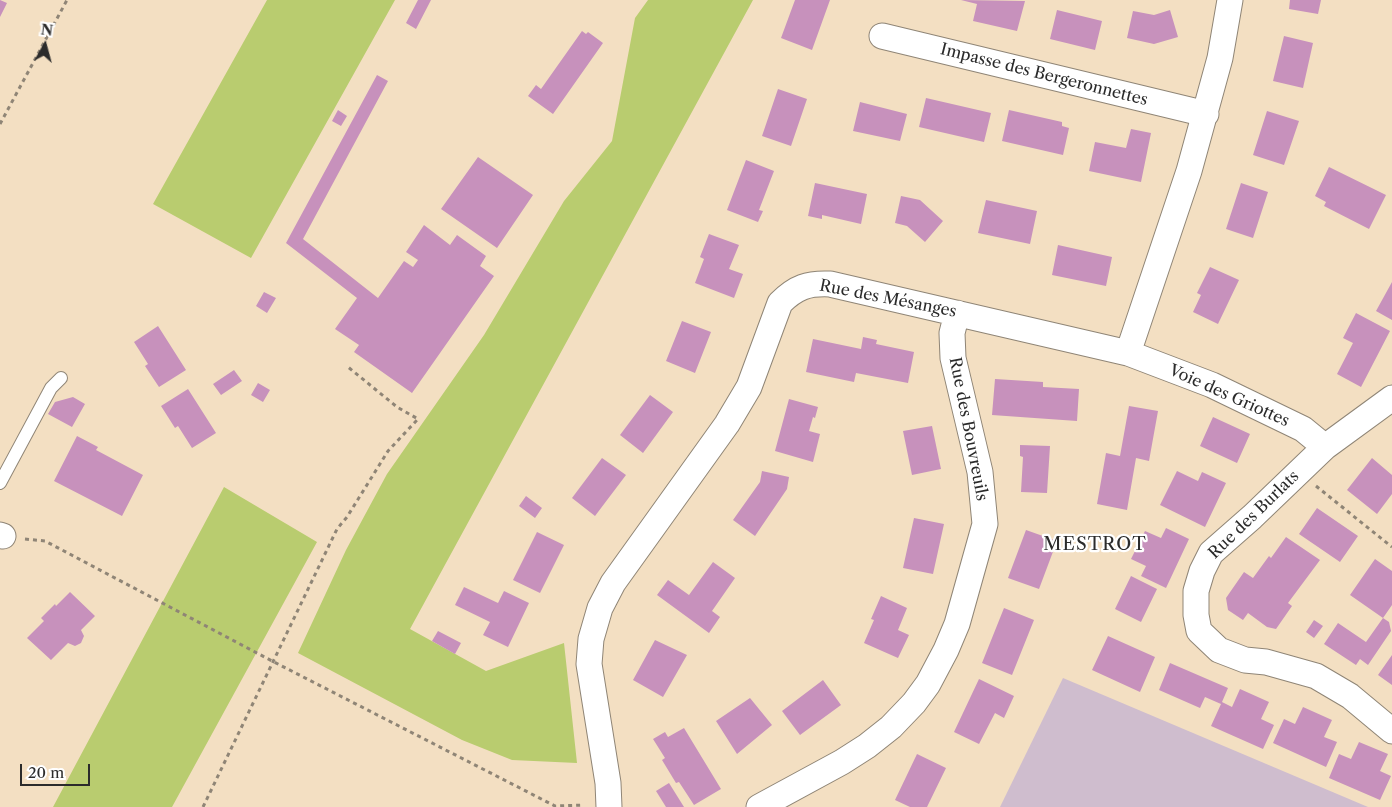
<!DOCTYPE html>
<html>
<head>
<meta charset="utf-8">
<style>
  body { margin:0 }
  #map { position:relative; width:1392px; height:807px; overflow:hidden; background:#f3dfc2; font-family:"Libre Caslon Text",serif }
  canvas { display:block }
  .north { position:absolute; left:20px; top:20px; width:50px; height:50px; -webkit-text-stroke:4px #fff; paint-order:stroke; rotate:7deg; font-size:14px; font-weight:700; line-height:20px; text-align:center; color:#2b2b2b }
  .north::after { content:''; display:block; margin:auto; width:18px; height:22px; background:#2b2b2b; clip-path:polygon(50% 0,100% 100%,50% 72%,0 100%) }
  .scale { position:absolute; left:20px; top:764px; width:70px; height:22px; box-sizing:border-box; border:2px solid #2b2b2b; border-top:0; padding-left:6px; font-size:15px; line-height:18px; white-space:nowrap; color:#2b2b2b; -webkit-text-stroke:4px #fff; paint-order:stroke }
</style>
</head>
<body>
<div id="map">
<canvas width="1392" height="807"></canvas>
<div class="north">N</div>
<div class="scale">20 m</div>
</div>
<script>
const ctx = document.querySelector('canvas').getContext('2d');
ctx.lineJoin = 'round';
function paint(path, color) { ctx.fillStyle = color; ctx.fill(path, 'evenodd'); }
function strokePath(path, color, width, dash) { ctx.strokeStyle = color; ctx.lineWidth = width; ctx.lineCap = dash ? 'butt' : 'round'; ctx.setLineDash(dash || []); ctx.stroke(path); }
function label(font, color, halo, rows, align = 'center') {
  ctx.font = font + ' "Libre Caslon Text",serif'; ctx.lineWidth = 4.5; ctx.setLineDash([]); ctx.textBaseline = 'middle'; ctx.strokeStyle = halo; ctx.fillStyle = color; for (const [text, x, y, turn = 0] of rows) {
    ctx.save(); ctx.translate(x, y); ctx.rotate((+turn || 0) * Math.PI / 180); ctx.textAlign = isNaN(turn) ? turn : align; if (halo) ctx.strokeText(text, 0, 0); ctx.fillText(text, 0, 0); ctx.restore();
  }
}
const industrial = new Path2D(`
  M1063,678L1368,807H1000Z`);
const green = new Path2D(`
  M267,0H395L251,258L153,204Z
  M648,0H753L410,629L486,671L564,643L577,763L512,760L462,740L298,653L346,550L387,474L484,335L564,201L612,141L635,18Z
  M224,487L317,542L172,807H53Z`);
const building = new Path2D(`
  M0,0L7,3L0,17Z
  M418,0H431L416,29L406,23Z
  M795,0H830L812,50L781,38Z
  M961,0L1025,1L1017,31L973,21L977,4Z
  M1290,0H1321L1318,14L1289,9Z
  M1057,10L1102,21L1095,50L1050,39Z
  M1170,10L1178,37L1154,44L1127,38L1133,11L1154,15Z
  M582,31L586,34L588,32L603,43L553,114L528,96L536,85L541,89Z
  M1284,36L1313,43L1303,88L1273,81Z
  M377,75L388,81L303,239L378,298L404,261L413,267L418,260L406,252L424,225L450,245L457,235L486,256L480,266L494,276L412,393L354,352L359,345L335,329L357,298L286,243Z
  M778,89L807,99L791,146L762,136Z
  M926,98L991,113L984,142L919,127Z
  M860,102L907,114L900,141L853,131Z
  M338,110L347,116L341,126L332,121Z
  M1009,110L1062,122V126L1069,128L1063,155L1002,141Z
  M1267,111L1299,121L1284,165L1253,155Z
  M1131,129L1151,133L1141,182L1089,171L1095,142L1126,148Z
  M478,157L533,195L497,248L441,209Z
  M746,160L774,171L759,210L763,211L758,222L727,210Z
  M1329,167L1386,195L1369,229L1324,206L1326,202L1315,196Z
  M815,183L867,194L861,224L822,215V219L808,216Z
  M1241,183L1268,192L1253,238L1226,229Z
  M901,196L920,200L943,221L925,242L907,226L895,223Z
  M986,200L1037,211L1030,244L978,233Z
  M709,234L739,245L729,269L743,274L734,298L695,283L704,259L700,257Z
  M1058,245L1112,257L1106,286L1052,275Z
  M1210,267L1239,280L1218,324L1193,312L1201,295L1197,293Z
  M1392,282V320L1376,311Z
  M264,292L276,298L267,313L256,306Z
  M1356,313L1390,331L1361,387L1337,374L1353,343L1343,338Z
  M682,321L711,332L695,373L666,361Z
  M158,326L186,370L159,387L145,366L148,364L134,342Z
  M863,337L877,340L876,344L914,352L908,383L856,373L854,382L806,372L813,339L861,349Z
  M234,370L242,381L221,395L213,384Z
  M995,379L1043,382V387L1079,389L1077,421L992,415Z
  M258,383L270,390L263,402L251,395Z
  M188,389L216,433L192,448L178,426L175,428L161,406Z
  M650,395L673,412L643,453L620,435Z
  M73,397L85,404L72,427L48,414L55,402Z
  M789,399L818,407L815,418L813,417L809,431L820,434L813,462L775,451Z
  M1129,406L1158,411L1149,461L1136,458L1127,510L1097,504L1106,453L1120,456Z
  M1213,417L1250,434L1237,463L1200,446Z
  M932,426L941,469L912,475L903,431Z
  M77,436L98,447L96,450L143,475L122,516L54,481Z
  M1020,445L1050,446L1047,493L1021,492L1023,457L1020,456Z
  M602,458L626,475L595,516L572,498Z
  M1372,458L1392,475V494L1377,514L1347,490Z
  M762,471L789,477L787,489L755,536L733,520L760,482Z
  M1177,471L1198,481L1202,472L1226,483L1205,527L1160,505Z
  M526,496L542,508L535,518L519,506Z
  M1317,508L1358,536L1340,562L1299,534Z
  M914,518L944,524L933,574L903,568Z
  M1166,528L1189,539L1166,588L1141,576L1146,566L1131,559L1145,531L1161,538Z
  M1026,530L1057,541L1039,589L1008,578Z
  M537,532L564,545L540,593L513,580Z
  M1286,537L1320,560L1288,603L1292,606L1276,629L1267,627L1248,613L1243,620L1228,610L1226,598L1244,572L1253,578L1269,556L1271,558Z
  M1375,559L1392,571V605L1383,618L1350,595Z
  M713,562L735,578L712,611L720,617L709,633L657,595L668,580L689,595Z
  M1131,576L1157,589L1141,622L1115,609Z
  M464,587L498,603L504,591L529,603L508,647L483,635L490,622L455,605Z
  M70,592L95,616L81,630L84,636L81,643L75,646L68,643L51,660L27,638L44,621L41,618L55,604L56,606Z
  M881,596L907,608L898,630L909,635L898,658L864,643L874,620L871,619Z
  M1004,608L1034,620L1012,675L982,663Z
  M1383,618L1389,622L1391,631L1368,665L1360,659L1356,665L1324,644L1338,623L1366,642Z
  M1314,620L1323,626L1314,638L1306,632Z
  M438,631L461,643L455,654L432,641Z
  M1108,636L1155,657L1140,692L1092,670Z
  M655,640L687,655L663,697L633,680Z
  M1392,655V685L1378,675Z
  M1170,663L1228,688L1222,702L1232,707L1240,689L1269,702L1261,719L1274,725L1263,749L1211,726L1221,704L1205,697L1200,708L1159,690Z
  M979,679L1014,696L1004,718L995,713L979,744L954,732Z
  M823,680L841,705L800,735L782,711Z
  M750,698L772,725L737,754L716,721Z
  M1303,707L1332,720L1324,737L1337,742L1326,767L1273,743L1284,719L1295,724Z
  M684,728L721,789L694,805L679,782L676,783L662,760L665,758L653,739L665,732L668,737Z
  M1359,742L1388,754L1380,771L1391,776L1380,800L1329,778L1339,754L1351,759Z
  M917,754L946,768L927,807H910L895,800Z
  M669,783L684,807H666L656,791Z`);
const path = new Path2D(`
  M0,124L67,0
  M1316,486L1392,547
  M25,539L45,541L274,662L555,806L584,805
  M203,807L337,529L347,517L388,451L418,419L397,407L348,367`);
const lane = new Path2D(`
  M0,483L51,388L61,378`);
const street = new Path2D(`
  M882,36L1206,114
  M1128,353L1189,171L1220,58L1230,0
  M1392,398L1325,447L1252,517L1211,553L1202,571L1196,591V615L1199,631L1219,650L1245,660L1266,662L1316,676L1350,696L1392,731
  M0,535L3,536
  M609,807L608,783L589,664L591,639L600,608L613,583L727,424L749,387L780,303C796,287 808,283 830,284L1128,353L1212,385L1303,429L1325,447
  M759,807L842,762L867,746L891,727L914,703L928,684L946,650L957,624L985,524L980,472L953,358L952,333L957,313`);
const streetNames = [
  ["Impasse des Bergeronnettes",1044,75,14],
  ["Rue des Mésanges",888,299,11],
  ["Voie des Griottes",1229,396,24],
  ["Rue des Bouvreuils",968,429,79],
  ["Rue des Burlats",1254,515,-44]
];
const neighbourhoodNames = [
  ["MESTROT",1095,545]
];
paint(industrial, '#cfbdce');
paint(green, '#b9cc6f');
paint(building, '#c791bc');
strokePath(lane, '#8f8576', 14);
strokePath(street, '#8f8576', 27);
strokePath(path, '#8f8576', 3, [4, 4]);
strokePath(lane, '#fff', 12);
strokePath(street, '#fff', 25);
label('16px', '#2b2b2b', '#fff', streetNames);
ctx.letterSpacing = '1px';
label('18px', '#2b2b2b', '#fff', neighbourhoodNames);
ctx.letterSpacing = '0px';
</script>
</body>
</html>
